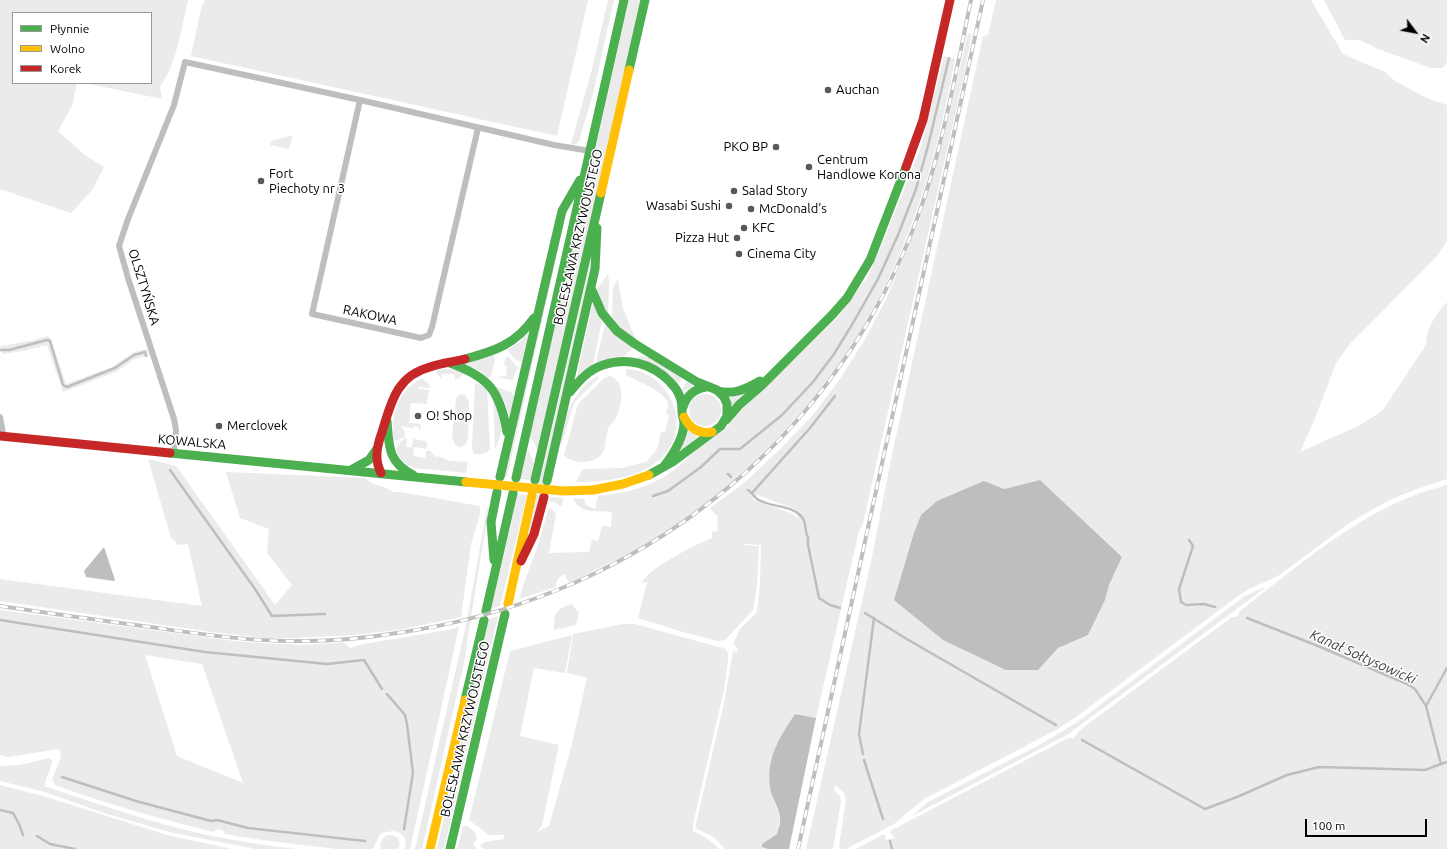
<!DOCTYPE html>
<html>
<head>
<meta charset="utf-8">
<style>
  body { margin:0 }
  #map { position:relative; width:1447px; height:849px; overflow:hidden; background:#fff; font-family:Ubuntu,sans-serif }
  canvas { display:block }
  .legend { position:absolute; left:12px; top:12px; width:140px; height:72px; box-sizing:border-box; background:#fff; border:1px solid #999; margin:0; padding:5px 7px; list-style:none; font-size:12px; color:#000 }
  .legend li { display:flex; align-items:center; gap:8px; height:20px }
  .legend b { width:20px; border:1px solid #999 }
  .north { position:absolute; left:1395px; top:12px; width:40px; height:40px; -webkit-text-stroke:3px #fff; paint-order:stroke; rotate:122deg; font-size:11px; font-weight:700; line-height:16px; text-align:center; color:#000 }
  .north::after { content:''; display:block; margin:auto; width:14px; height:18px; background:#000; clip-path:polygon(50% 0,100% 100%,50% 72%,0 100%) }
  .scale { position:absolute; left:1305px; top:819px; width:122px; height:18px; box-sizing:border-box; border:2px solid #000; border-top:0; padding-left:5px; font-size:12px; line-height:14px; white-space:nowrap; color:#000; -webkit-text-stroke:3px #fff; paint-order:stroke }
</style>
</head>
<body>
<div id="map">
<canvas width="1447" height="849"></canvas>
<ul class="legend">
<li><b style="height:5px;background:#4caf50"></b>Płynnie</li>
<li><b style="height:5px;background:#ffc107"></b>Wolno</li>
<li><b style="height:5px;background:#c62828"></b>Korek</li>
</ul>
<div class="north">N</div>
<div class="scale">100 m</div>
</div>
<script>
const ctx = document.querySelector('canvas').getContext('2d');
ctx.lineJoin = 'round';
function paint(path, color) { ctx.fillStyle = color; ctx.fill(path, 'evenodd'); }
function strokePath(path, color, width, dash) { ctx.strokeStyle = color; ctx.lineWidth = width; ctx.lineCap = dash ? 'butt' : 'round'; ctx.setLineDash(dash || []); ctx.stroke(path); }
function label(font, color, halo, rows, align = 'center') {
  ctx.font = font + ' Ubuntu,sans-serif'; ctx.lineWidth = 3; ctx.setLineDash([]); ctx.textBaseline = 'middle'; ctx.strokeStyle = halo; ctx.fillStyle = color; for (const [text, x, y, turn = 0] of rows) {
    ctx.save(); ctx.translate(x, y); ctx.rotate((+turn || 0) * Math.PI / 180); ctx.textAlign = isNaN(turn) ? turn : align; if (halo) ctx.strokeText(text, 0, 0); ctx.fillText(text, 0, 0); ctx.restore();
  }
}
const green = new Path2D(`
  M0,0H188C181,30 177,62 160,87L162,99L85,83H151V13H13V83H77L72,106L58,131L86,156L104,167L93,189L71,213L0,189Z
  M205,0H588L557,136L191,56L201,9Z
  M608,0H614L593,94L579,141L574,145L571,144L592,69Z
  M629,0H641L538,450L530,436Z
  M996,0H1311L1343,54L1385,72L1395,81L1421,95L1432,100L1447,105V241L1437,256L1349,345L1336,363L1314,421L1300,452L1360,425L1382,411L1426,345C1426,329 1436,313 1447,302V479L1414,490L1390,500L1361,516L1344,527L1278,576L1247,590L1238,596L1076,717L1056,730L924,799L894,824L846,849H840L839,846L846,800L844,793L835,785L834,790L840,796L841,801L833,849H806L872,557L890,464L983,36L988,35ZM1040,480L1122,557L1109,585L1105,600L1088,635L1058,648L1037,670H1006L1004,489Z
  M1324,0H1447V62L1443,68H1431L1378,49L1360,40H1345Z
  M968,33L972,34L962,83L863,523L859,531L816,718L795,714L771,761L769,778L772,792L780,819L777,834L762,844V847L768,849H725L714,837L695,828L724,703L733,651L737,652L738,649L733,644L740,629L757,612L760,584L761,545L744,544V545L759,546L757,585L753,610L725,640L718,641L675,630L674,629L638,618L647,582L642,583C647,569 693,546 707,540L712,538V532L718,531L717,516L710,508L744,483L779,450L812,416L840,379L865,339L886,299L919,222L943,141ZM757,495L795,509L798,518L791,513L767,505L752,499Z
  M944,56L955,59C945,111 934,164 915,215C900,257 880,299 856,338C808,414 738,485 663,534C633,553 600,567 569,583L564,574C559,577 556,580 556,587L519,599L524,583L540,539L548,509H552L556,514L549,553L589,552L592,540L598,541L602,526L611,527L612,512C598,511 579,514 573,498L584,499L586,505L595,509L598,496C625,493 653,487 675,469C686,460 696,449 708,440C722,430 725,434 734,416L766,387L839,316L867,278L880,249L921,147Z
  M293,135L289,149L270,145L271,141Z
  M567,209L507,477H503L565,211Z
  M590,268L552,445L533,526L529,534L535,501L549,443L589,269Z
  M608,274L609,282L608,316L599,298L597,289Z
  M617,279H618L623,309L637,342L611,321L612,319L613,289Z
  M592,306H594L602,321L593,364L577,376Z
  M605,325L633,348L623,357L606,359L597,362L596,360Z
  M529,332L522,362L516,360L507,350L519,342Z
  M48,336L51,339L66,384L112,367L134,352L147,349L149,355L133,360L116,372L63,392L47,345L22,351L2,354L0,346L30,341Z
  M494,355L495,359L491,376L488,378L482,372L463,363Z
  M508,356L518,368V370H516L513,380L496,377L506,376L507,367L504,364L505,359Z
  M642,356L649,358L683,378L678,384L668,375L636,358L637,357Z
  M626,369C667,370 693,422 665,454C644,478 606,482 576,482L583,469L621,468L646,462L655,452L658,447L661,432H665L669,415L666,414C667,410 669,405 667,401C663,391 636,381 626,375Z
  M437,370C446,369 459,368 465,374L455,380L454,374H442L441,379L436,373Z
  M598,376V379L574,403L561,447C558,425 576,385 598,376Z
  M610,376C626,382 622,403 617,416C615,421 610,424 608,429C606,435 606,443 604,450C598,465 574,465 564,455L578,404L604,378Z
  M422,378L429,384L430,388L419,387V389L429,390L427,404L411,403L409,423L421,424L420,431L418,427L414,426L413,428L401,426L405,432V437L394,441C390,416 398,390 422,378Z
  M687,381L692,384L693,386L684,392L682,389Z
  M476,383L487,388L490,449C487,454 479,456 473,453L472,447L475,384Z
  M495,386L512,393L514,396L509,417L505,402Z
  M747,393L734,405L731,404L729,397Z
  M464,394L466,396L469,402L468,439L465,445L460,447L456,446L452,438L456,398L459,395Z
  M689 410a16 16 0 1 1 32 0a16 16 0 1 1-32 0Z
  M493,395C500,415 507,428 495,449Z
  M687,430L698,437L681,451L680,449Z
  M405,438L407,439L406,447H412L413,439L425,441L428,444L426,449L414,447L413,456L425,458L426,451L429,450L437,458L438,456L450,461L468,462L466,473L415,468C406,465 399,459 396,450L398,444Z
  M528,449L534,464L531,480L520,479Z
  M148,459L176,466L275,605L292,585L267,553L269,529L240,518L226,472L366,478C372,487 386,485 393,492H400L480,506V514L471,544L461,617L403,629L356,635L273,639L211,632L0,601V579L202,606L188,544L177,545L175,541L171,538Z
  M1447,485V849H856L882,835H885L886,840L895,838L891,833L889,834L892,830L1068,738H1074L1078,732L1084,727L1232,617H1237L1240,611C1305,561 1366,505 1447,485Z
  M517,494L527,495L500,606L491,609L511,525Z
  M550,497L563,498L562,507L556,503L549,501Z
  M487,508H489L469,629L464,663L422,849H415L466,625Z
  M1264,587L1265,588L1067,735L912,816L928,802L1041,744L1076,723L1245,596Z
  M572,604L579,613L576,625L554,630C554,613 555,609 572,604Z
  M0,610L234,641C270,644 307,647 343,642L350,648L363,644L448,630L459,627L410,849H405C409,831 394,828 380,834L373,849H337L269,841L225,834L224,831L218,829L214,832C160,819 107,804 55,785L52,779L61,757L59,749L8,757L0,755ZM145,655L202,664L243,783L177,756Z
  M498,616L481,689L472,696L488,619Z
  M623,624H635L726,649L728,654V660L724,690L693,824V831C703,836 711,840 719,849H483L480,845L485,842L504,839V835H489L469,820L510,651L572,635L565,673L534,668L520,736L559,745L542,825L537,832L549,826L571,748L587,678L567,673L573,634Z
  M479,698L444,849H437L469,706Z
  M49,758L52,760V763L44,786C98,804 152,823 207,835C237,841 268,846 298,849H256L169,832L104,813L45,792L0,781V766L20,765Z
  M0,785L43,796L167,835L232,849H0Z
  M463,826H467L475,832L477,839L473,844L477,849H457Z
  M388,835H392L398,838L400,845L398,849H381C379,842 382,838 388,835Z`);
const water = new Path2D(`
  M1040,480L1122,557L1109,585L1105,600L1088,635L1058,648L1038,670H1006L943,640L894,600L914,533L921,515L937,501L984,481L1004,489Z
  M104,547L115,580L114,581L86,577L84,571Z
  M795,714L816,718L789,849H768L762,847V844L777,834C778,829 781,823 780,818C779,809 774,800 771,792C764,761 779,738 795,714Z`);
const stream = new Path2D(`
  M0,350H9L47,340L50,341L63,385L67,387L115,368L134,355L145,352L146,356
  M170,470L255,589L272,616L325,614
  M728,474L731,477
  M748,490C751,492 754,496 757,499C770,508 790,504 801,516C807,521 804,531 808,537V545L819,598L830,605L840,608
  M752,493L810,428L835,396
  M653,496L668,491L701,467L720,449H740L782,415L813,382L834,354L853,323L878,279L898,235L916,189L928,146L949,58
  M1189,540L1193,546L1179,589L1181,602L1186,605L1204,604L1215,607
  M865,613L905,638L1056,725
  M1247,618L1318,646L1407,684L1415,689L1426,706L1441,764L1447,762
  M0,620L205,652L327,664L364,660L382,689
  M387,694L405,715L407,724L413,773L404,829
  M1426,706L1447,668
  M1082,740L1205,809L1237,797L1287,775L1319,767L1425,770L1441,764
  M863,754L859,734L874,618
  M864,760L883,819
  M62,777L136,801L211,821L217,820L248,828L365,841
  M0,810L13,813L19,824L23,835
  M37,836L50,844L75,849
  M890,841L892,849`);
const street = new Path2D(`
  M360,100L312,314L326,317L421,338L429,335L432,327L478,128
  M0,417L3,433L2,436
  M174,453L176,430L174,419L128,278L119,246L128,219L174,105L185,62L360,100L554,145L590,151`);
const fast = new Path2D(`
  M629,70L645,0
  M591,288L602,313L617,331L635,344L697,382L717,390L724,397L727,404V416L721,426L674,461L649,475
  M465,359C495,351 516,344 534,318
  M450,363C489,377 500,391 507,432
  M718,391C734,395 746,389 760,381
  M570,392C579,381 588,370 603,365C627,357 652,363 670,382C674,386 678,391 680,397C682,402 682,407 682,412C682,416 684,420 684,424C683,439 674,453 665,465
  M683,407C687,395 694,389 706,387
  M726,420L739,405L762,385L832,315L847,298L870,260L906,167
  M387,421C389,447 388,462 413,475
  M170,453L466,482
  M351,470L369,460L376,450
  M500,477L562,211L580,180
  M516,478L624,0
  M535,480L601,193
  M547,481L595,269L597,228
  M494,560L491,522L497,492
  M486,611L513,493
  M465,700L484,620
  M450,849L505,614`);
const slow = new Path2D(`
  M601,193L629,70
  M684,417C690,429 699,434 712,432
  M593,490L623,484L649,475
  M508,604L532,495
  M430,849L465,700`);
const jam = new Path2D(`
  M906,167L923,120L950,0
  M0,436L170,453
  M381,473C374,459 377,446 382,432C391,403 396,376 430,367C441,363 453,362 465,359
  M521,561L534,534L544,497`);
const rail = new Path2D(`
  M0,606C53,614 105,621 158,628C207,635 255,642 304,641C335,641 366,638 397,633C621,601 809,465 902,256C938,176 953,86 971,0
  M798,849L983,0`);
const slowBridge = new Path2D(`
  M466,482L564,491L593,490`);
const markers = [
  [828,90,4,"#595959"],
  [776,147,4,"#595959"],
  [809,167,4,"#595959"],
  [261,181,4,"#595959"],
  [734,191,4,"#595959"],
  [729,206,4,"#595959"],
  [751,209,4,"#595959"],
  [744,228,4,"#595959"],
  [737,238,4,"#595959"],
  [739,254,4,"#595959"],
  [418,416,4,"#595959"],
  [219,426,4,"#595959"]
];
const poiNames = [
  ["Auchan",836,90],
  ["PKO BP",768,147,"right"],
  ["Centrum",817,160],
  ["Handlowe Korona",817,175],
  ["Fort",269,174],
  ["Piechoty nr 3",269,189],
  ["Salad Story",742,191],
  ["Wasabi Sushi",721,206,"right"],
  ["McDonald's",759,209],
  ["KFC",752,228],
  ["Pizza Hut",729,238,"right"],
  ["Cinema City",747,254],
  ["O! Shop",426,416],
  ["Merclovek",227,426]
];
const streetNames = [
  ["BOLESŁAWA KRZYWOUSTEGO",578,237,-77],
  ["OLSZTYŃSKA",144,287,73],
  ["RAKOWA",370,315,12],
  ["KOWALSKA",192,442,5],
  ["BOLESŁAWA KRZYWOUSTEGO",465,729,-77]
];
const waterNames = [
  ["Kanał Sołtysowicki",1363,657,24]
];
paint(green, '#ebebeb');
paint(water, '#bebebe');
strokePath(stream, '#bebebe', 2.5);
strokePath(street, '#bebebe', 6);
strokePath(fast, '#4caf50', 9);
strokePath(slow, '#ffc107', 9);
strokePath(jam, '#c62828', 9);
strokePath(rail, '#bebebe', 4);
strokePath(rail, '#fff', 2.5, [8]);
strokePath(slowBridge, '#ffc107', 9);
for (const [x, y, r, color] of markers) { const dot = new Path2D(); dot.arc(x, y, r, 0, 2 * Math.PI); ctx.fillStyle = color; ctx.fill(dot); strokePath(dot, '#fff', 1.5); }
label('13px', '#000', '#fff', poiNames, 'left');
label('13px', '#000', '#fff', streetNames);
label('italic 14px', '#434343', '#fff', waterNames);
</script>
</body>
</html>
